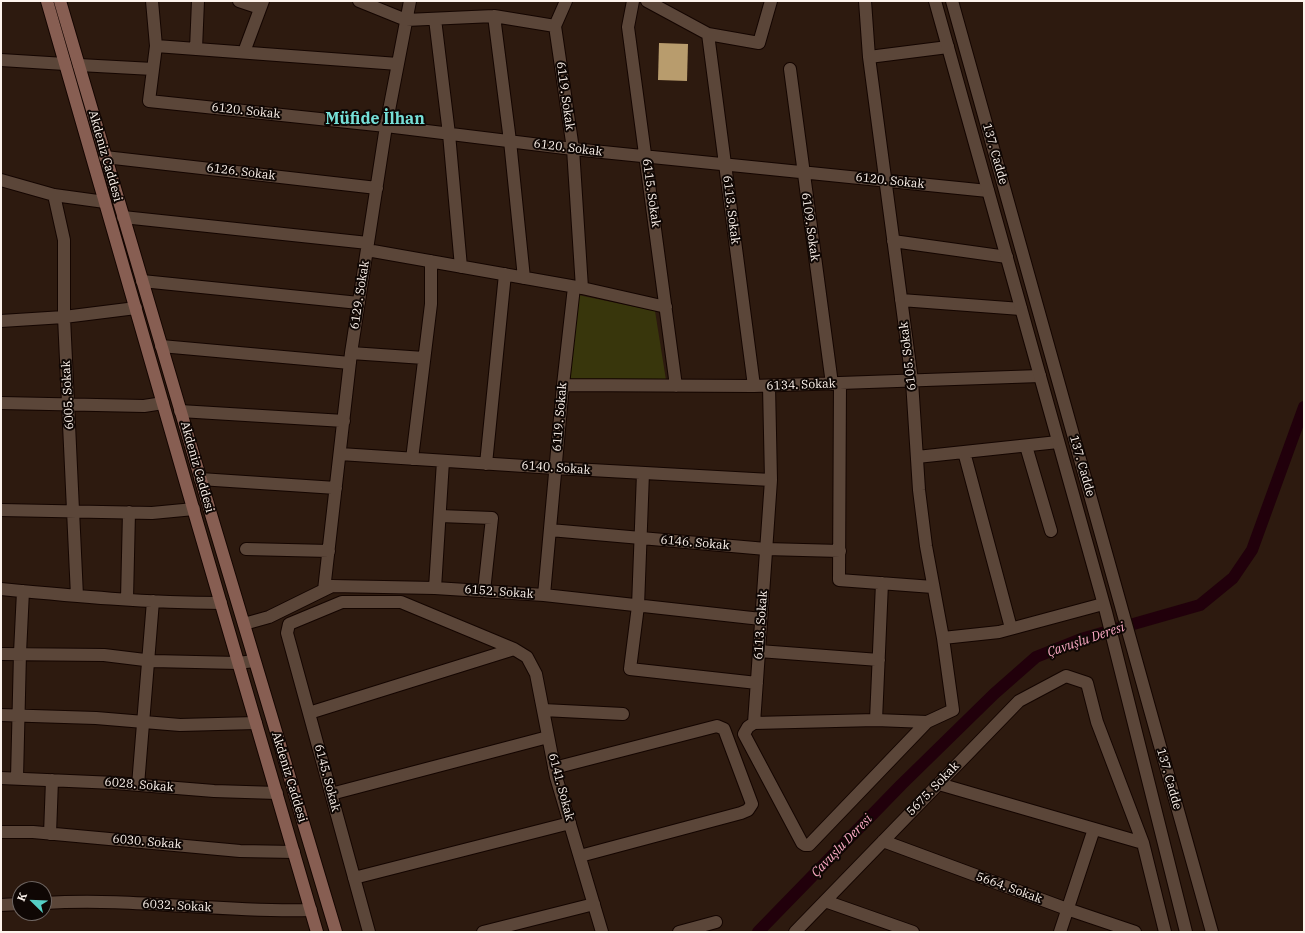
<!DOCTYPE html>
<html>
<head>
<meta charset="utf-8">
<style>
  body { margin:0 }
  #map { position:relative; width:1305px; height:933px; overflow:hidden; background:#2d1a0f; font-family:"IBM Plex Serif",serif }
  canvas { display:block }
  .frame { position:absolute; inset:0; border:2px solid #fdf3ec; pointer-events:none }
  .north { position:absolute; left:12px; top:881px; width:40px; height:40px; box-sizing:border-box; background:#0f0704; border:1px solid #6e6561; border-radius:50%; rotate:293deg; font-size:11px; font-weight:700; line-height:16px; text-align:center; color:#fdf3ec }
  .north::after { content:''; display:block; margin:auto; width:14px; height:18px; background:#55cec4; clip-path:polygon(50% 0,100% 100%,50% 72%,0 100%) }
</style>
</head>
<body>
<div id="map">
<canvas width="1305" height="933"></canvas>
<div class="frame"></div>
<div class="north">K</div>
</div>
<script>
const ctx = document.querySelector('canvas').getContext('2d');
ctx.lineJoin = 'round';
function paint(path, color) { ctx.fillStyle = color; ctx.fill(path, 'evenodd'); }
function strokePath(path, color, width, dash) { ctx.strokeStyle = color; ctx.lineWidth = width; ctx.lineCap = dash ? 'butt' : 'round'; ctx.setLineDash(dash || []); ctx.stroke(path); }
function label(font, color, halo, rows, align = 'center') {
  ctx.font = font + ' "IBM Plex Serif",serif'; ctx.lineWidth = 4; ctx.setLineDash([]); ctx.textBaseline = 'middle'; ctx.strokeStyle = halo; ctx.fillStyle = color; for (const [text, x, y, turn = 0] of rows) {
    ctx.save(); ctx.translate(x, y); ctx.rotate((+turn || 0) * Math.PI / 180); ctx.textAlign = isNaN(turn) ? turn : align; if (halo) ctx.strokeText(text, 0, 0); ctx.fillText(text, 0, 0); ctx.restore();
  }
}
const green = new Path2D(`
  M578,295L655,311L666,380L567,381Z`);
const canal = new Path2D(`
  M758,932L901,785L994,694L1036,657L1081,639L1200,605L1233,578L1252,550L1304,407`);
const building = new Path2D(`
  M659,43L688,44L687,81L658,80Z`);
const minor = new Path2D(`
  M152,1L156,46L149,101L386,126L573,149L988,191
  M239,1L260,8
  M359,1L406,20L494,16L555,26
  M566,1L555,26L573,149L582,288
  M633,1L628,27L676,386
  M647,1L708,34L759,43L771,1
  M494,16L510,141L524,278
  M435,19L449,134L461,267
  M708,34L754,386
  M156,46L398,64
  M196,49L198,1
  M244,52L263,1
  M869,57L948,47
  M1,60L65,64
  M79,65L153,69
  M790,69L832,384
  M105,157L377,188
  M1,180L54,195L105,202
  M54,195L64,240V317L77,596
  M123,217L368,243
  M893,241L1007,257
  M367,250L582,288L666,307
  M142,281L359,303
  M901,300L1021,309
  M1,321L64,317L136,308
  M161,346L350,363
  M351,353L424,358
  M840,383L839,580L933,587
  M563,385L754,386L1040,376
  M1,403L144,406L163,403
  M180,411L344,421
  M1026,446L1051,531
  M964,452L1011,628
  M340,454L555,468L771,480
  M917,457L1058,442
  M412,459L431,304V261
  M486,464L505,274
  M643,473L638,606L630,669L757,683
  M200,479L336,488
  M1,510L152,513L194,509
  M440,516L492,518L484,591
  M550,530L766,549L840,551
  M246,549L329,551
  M435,588L443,461
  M1,589C74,596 148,603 221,603
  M324,590L351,353L386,126L410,1
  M544,595L563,385L574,287
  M127,599L129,512
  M244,624L269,617L332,586L435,588L544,595L761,619
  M943,638L999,632L1103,604
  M759,651L879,660
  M1,654L104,655L153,661L238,663L254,661
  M543,710L623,714
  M309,713L514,649
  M1,715L96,718L180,725L256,723
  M876,720L882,583
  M754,723L876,720L927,722L953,710L943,638L926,546L919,490L912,381L869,57L865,1
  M754,723L771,480L769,386
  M754,723L748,727L744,734L802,843L805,845H809L927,722
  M554,768L717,726L724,729L752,804L748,810L741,813L580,856
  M1,778L115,783L214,791L277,793
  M17,778L20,653L23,591
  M939,784L1143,843
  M138,785L153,601
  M331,794L548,737
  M1,832H33L240,851L294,852
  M50,834L52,780
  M883,841L1067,909L1135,932
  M354,878L570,823
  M825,901L913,932
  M44,903C133,897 222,913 311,910
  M1,905L20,904
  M369,932L287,633L289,624L342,602H401L514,649L527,657L536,674L556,777L602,932
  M483,932L594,904
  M679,932L716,922
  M795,932L1019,701L1066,676L1087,683L1097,722L1143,843L1165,932
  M1060,932L1094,829`);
const tertiary = new Path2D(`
  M935,1L1106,612L1186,932
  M952,1L1212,932`);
const secondary = new Path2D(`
  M47,1L197,522L317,932
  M60,1L213,521L336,932`);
const streetNames = [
  ["6119. Sokak",565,96,82],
  ["6120. Sokak",246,111,6],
  ["6120. Sokak",568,148,7],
  ["137. Cadde",995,154,74],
  ["Akdeniz Caddesi",105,156,74],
  ["6126. Sokak",241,172,7],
  ["6120. Sokak",890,181,6],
  ["6115. Sokak",651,193,82],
  ["6113. Sokak",731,210,83],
  ["6109. Sokak",810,227,82],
  ["6129. Sokak",360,295,-81],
  ["6105. Sokak",908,356,-97],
  ["6134. Sokak",801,385,-2],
  ["6005. Sokak",68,395,-93],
  ["6119. Sokak",560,417,-85],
  ["137. Cadde",1082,466,74],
  ["Akdeniz Caddesi",197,467,74],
  ["6140. Sokak",556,468,4],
  ["6146. Sokak",695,543,5],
  ["6152. Sokak",499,592,4],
  ["6113. Sokak",761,625,-86],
  ["Akdeniz Caddesi",289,777,73],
  ["6145. Sokak",327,778,75],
  ["137. Cadde",1169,779,74],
  ["6028. Sokak",139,785,5],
  ["6141. Sokak",561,787,75],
  ["5675. Sokak",933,789,-46],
  ["6030. Sokak",147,842,5],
  ["5664. Sokak",1009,888,20],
  ["6032. Sokak",177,906,3]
];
const waterNames = [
  ["Çavuşlu Deresi",1086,640,-19],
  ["Çavuşlu Deresi",842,846,-46]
];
const districtNames = [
  ["Müfide İlhan",375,119]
];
paint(green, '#38360c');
strokePath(canal, '#21000b', 12);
paint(building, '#b89c6d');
strokePath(minor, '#140500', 14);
strokePath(tertiary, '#140500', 14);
strokePath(secondary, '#140500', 14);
strokePath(minor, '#5b4639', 12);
strokePath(tertiary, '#5b4639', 12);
strokePath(secondary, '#875e52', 12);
label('12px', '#fdf3ec', '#0f0704', streetNames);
label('italic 13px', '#ffacc7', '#0f0704', waterNames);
label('bold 16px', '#75dfd7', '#0f0704', districtNames);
</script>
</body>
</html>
